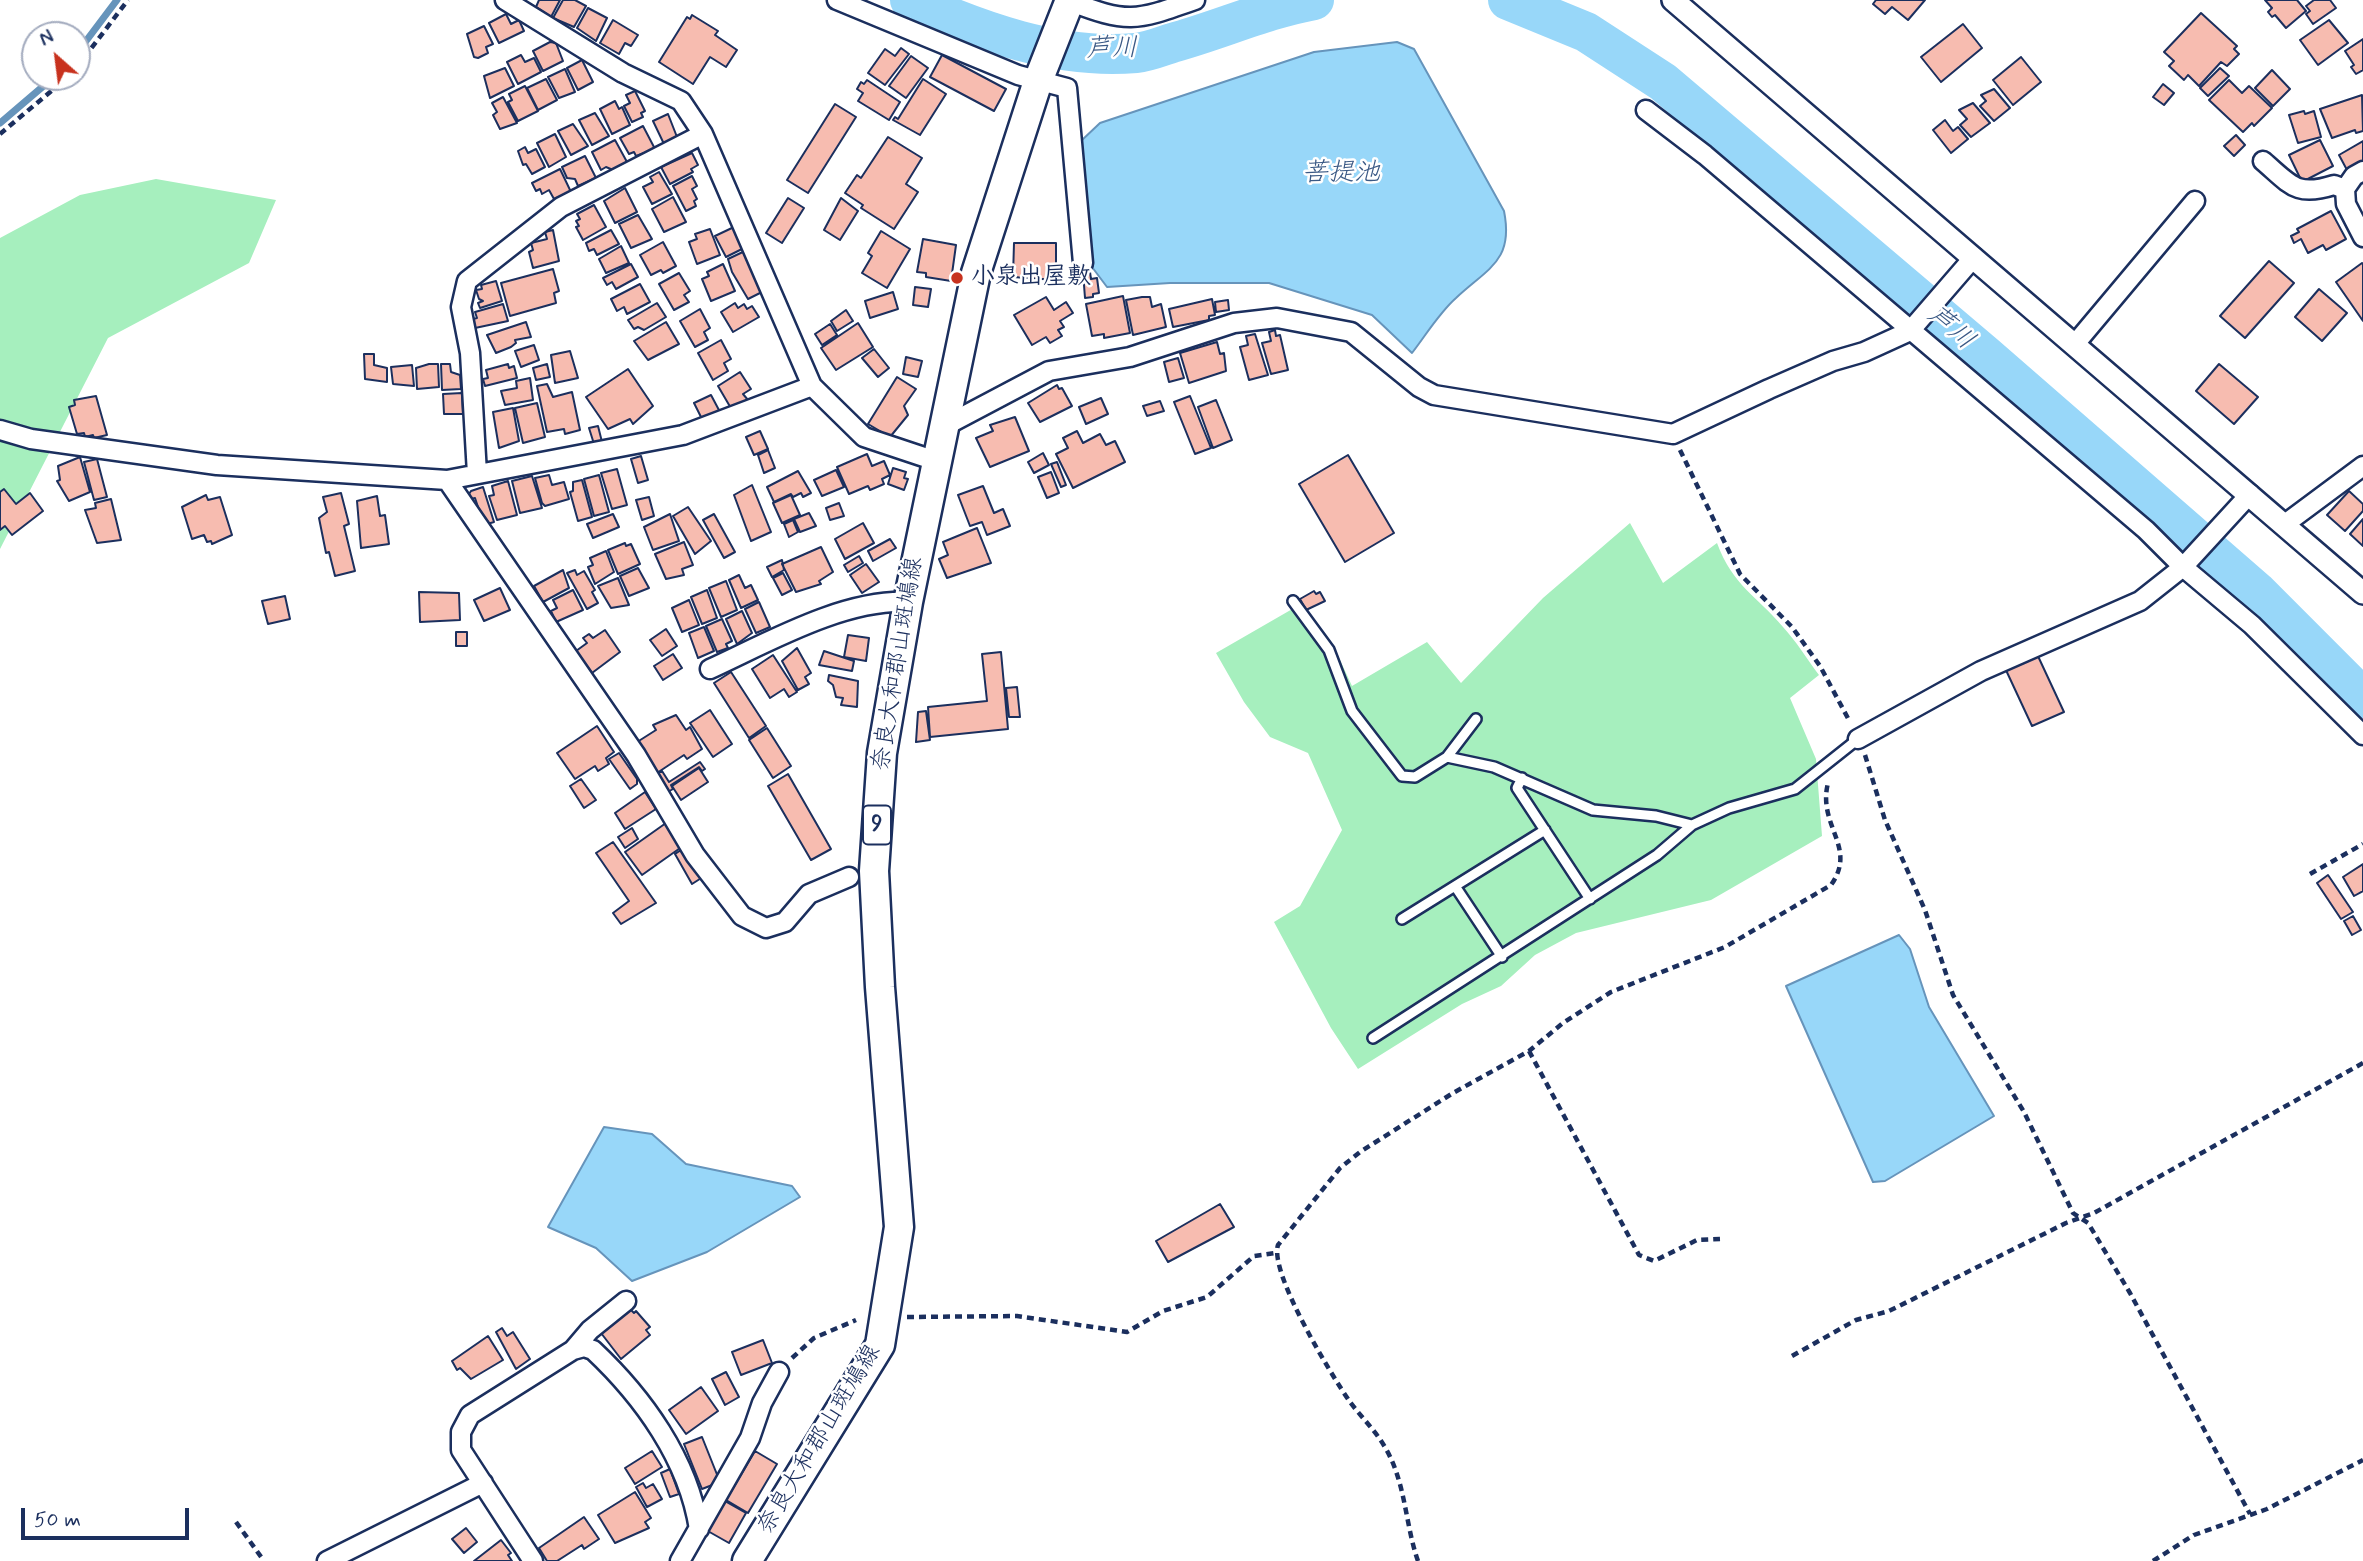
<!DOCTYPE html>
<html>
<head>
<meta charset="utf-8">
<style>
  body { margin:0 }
  #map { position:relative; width:2363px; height:1561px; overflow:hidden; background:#fff; font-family:Mynerve,sans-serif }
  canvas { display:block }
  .north { position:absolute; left:21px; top:21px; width:70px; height:70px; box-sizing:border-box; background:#fff; border:2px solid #a4acbf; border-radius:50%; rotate:332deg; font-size:19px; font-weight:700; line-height:28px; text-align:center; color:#1b2f5e }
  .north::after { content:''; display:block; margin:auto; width:24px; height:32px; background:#c8321e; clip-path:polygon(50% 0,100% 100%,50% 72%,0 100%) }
  .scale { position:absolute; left:21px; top:1508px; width:168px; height:32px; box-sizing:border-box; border:4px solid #1b2f5e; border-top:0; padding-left:9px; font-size:21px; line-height:24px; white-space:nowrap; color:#1b2f5e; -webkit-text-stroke:5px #fff; paint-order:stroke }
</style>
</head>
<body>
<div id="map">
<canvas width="2363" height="1561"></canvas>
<div class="north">N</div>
<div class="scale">50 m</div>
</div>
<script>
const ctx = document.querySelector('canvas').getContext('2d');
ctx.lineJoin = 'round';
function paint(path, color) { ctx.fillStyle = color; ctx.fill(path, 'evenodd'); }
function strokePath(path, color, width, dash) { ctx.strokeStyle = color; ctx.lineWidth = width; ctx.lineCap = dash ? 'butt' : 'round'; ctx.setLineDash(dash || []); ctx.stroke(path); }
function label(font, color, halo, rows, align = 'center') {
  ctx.font = font + ' Mynerve,"Klee One",sans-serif'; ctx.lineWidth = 5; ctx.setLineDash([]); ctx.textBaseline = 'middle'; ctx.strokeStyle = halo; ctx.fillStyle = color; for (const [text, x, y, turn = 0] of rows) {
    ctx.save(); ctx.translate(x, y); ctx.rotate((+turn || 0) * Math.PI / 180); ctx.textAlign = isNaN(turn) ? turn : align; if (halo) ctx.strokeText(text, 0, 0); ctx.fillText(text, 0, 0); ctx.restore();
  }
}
const green = new Path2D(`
  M156,179L276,200L249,263L108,338L0,549V238L80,195Z
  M1630,523L1663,583L1717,543C1733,586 1756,595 1783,627C1796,641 1807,659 1819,675L1790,698L1816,759L1822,836L1711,900L1576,933L1535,955L1501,986L1462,1004L1358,1069L1331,1028L1274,922L1300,906L1342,830L1308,753L1270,737L1244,702L1216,653L1301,604L1334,647L1352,686L1427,642L1461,683L1543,598Z`);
const water = new Path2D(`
  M1397,42L1414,49L1504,211C1514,261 1488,268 1456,298C1439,313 1426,335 1412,353L1372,315L1269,283H1170L1107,287L1092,267L1081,141L1100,123L1314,52Z
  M1899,935L1910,949L1929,1007L1994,1116L1885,1181L1873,1182L1786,986Z
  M604,1127L652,1134L686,1164L792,1186L800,1197L707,1252L632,1281L596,1248L548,1227Z`);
const stream = new Path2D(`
  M77,53L117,0
  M0,123L54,77`);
const river = new Path2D(`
  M910,0C979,31 1058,60 1136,53C1148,52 1160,47 1172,43C1220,30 1265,9 1314,0
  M1508,0L1586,32L1663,82L1986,356L2256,591L2363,698`);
const building = new Path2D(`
  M539,0H560L551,17L536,7Z
  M563,0H575L586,6L574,27L553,18Z
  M1876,0H1925L1908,20L1892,7L1885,14L1873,4Z
  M2265,0H2297L2306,11L2286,28L2275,15L2272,17L2268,12L2272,8Z
  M2314,0H2330L2336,8L2313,24L2306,14L2310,11L2306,6Z
  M588,8L607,18L596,41L577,28Z
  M2201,13L2237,46L2234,49L2239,54L2227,66L2221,62L2199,86L2188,75L2184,80L2169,66L2174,61L2164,52Z
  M506,14L511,24L519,20L524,31L499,43L489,23Z
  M692,15L718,31L715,35L737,50L726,67L710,57L693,84L659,62L687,17L690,19Z
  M613,20L638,35L631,46L625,43L619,54L600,43Z
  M2329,20L2348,43L2318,65L2300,40Z
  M1963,24L1982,48L1941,82L1921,57Z
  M484,26L493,44L486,47L488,53L478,58L474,57L467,34Z
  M2363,39V70L2356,74L2351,67L2354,65L2345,51Z
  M550,42L556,43L563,61L543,71L533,51Z
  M901,48L909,54L885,85L868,73L885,49L895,56Z
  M521,55L525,62L534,58L541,72L518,84L507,62Z
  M942,55L1006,89L994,111L930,77Z
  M911,56L928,68L906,98L889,86Z
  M2021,57L2041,82L2013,105L1993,80Z
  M582,60L593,82L578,90L567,68Z
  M505,68L514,86L490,98L484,76Z
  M2220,68L2229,76L2208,96L2200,88Z
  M565,69L575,92L559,98L548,77Z
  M2272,70L2290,89L2273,106L2255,88Z
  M546,79L557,100L538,110L527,88Z
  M923,79L946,94L920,135L893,120L895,117L898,119Z
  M867,80L900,102L889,120L858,101L863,93L857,89L861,82L864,84Z
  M2229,80L2242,93L2249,86L2272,108L2254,126L2252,123L2243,132L2209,100Z
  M2163,84L2174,93L2164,105L2153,97Z
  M525,86L538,111L518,121L508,102L512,100L509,94Z
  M1994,89L2010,108L1994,121L1980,106L1986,101L1981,95Z
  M635,91L645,111L641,113L643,117L632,122L624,106L630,103L626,95Z
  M2362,95L2363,131L2356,133L2355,130L2332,138L2320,109Z
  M503,97L517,123L500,129L493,115L497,112L492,103Z
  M615,101L619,109L622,107L630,125L612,134L600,109Z
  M1973,103L1990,123L1971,137L1960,125L1967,119L1959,110Z
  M835,104L856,117L808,193L787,180Z
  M2304,111L2305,114L2314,111L2321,137L2298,143L2289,115Z
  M595,113L609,136L592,145L579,120Z
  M668,114L677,137L664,144L653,121Z
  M1945,120L1953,131L1958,127L1968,139L1951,153L1933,130Z
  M573,124L588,146L571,155L558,131Z
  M643,126L655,149L636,156L634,152L629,154L620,138Z
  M555,134L566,157L549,167L537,143Z
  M2236,135L2245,145L2234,156L2224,146Z
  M888,137L922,158L906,184L918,192L894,229L861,208L863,205L845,193L857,175L861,178Z
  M615,140L627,162L613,170L606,167L601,170L592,152Z
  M2320,140L2333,166L2302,182L2289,155Z
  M2363,141V162L2347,170L2339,155Z
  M525,147L528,153L536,149L545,167L532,174L526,164L523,165L518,151Z
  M692,153L698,165L691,169L693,172L670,184L661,167Z
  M585,156L596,178L578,186L575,179L567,178L562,167Z
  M560,169L571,192L554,199L549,190L542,194L540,189L536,191L532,183Z
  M659,172L672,194L652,204L643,187L653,182L650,177Z
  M692,176L697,186L692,189L697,199L694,201L696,206L686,211L673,186Z
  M625,188L637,212L615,223L604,201Z
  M673,197L686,222L664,232L652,209Z
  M788,198L804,208L782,243L766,233Z
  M841,198L858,211L840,240L824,230Z
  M594,205L606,227L583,240L576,227L579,226L576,221L580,219L577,214Z
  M2331,211L2346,239L2326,250L2323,245L2308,253L2301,239L2294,243L2291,236L2299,232L2297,229Z
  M638,215L652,239L631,248L619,224Z
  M734,227L744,248L726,257L715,236Z
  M710,229L720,255L697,264L689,242L697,239L695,234Z
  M553,230L559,261L533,268L529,252L533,250L531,243L547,239L545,232Z
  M611,230L619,244L597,255L594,249L589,251L586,243Z
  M881,231L910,249L887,288L862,273L872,256L868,253Z
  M923,239L956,245L951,281L926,277V273L917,272Z
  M663,242L676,266L663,273L661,270L651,275L640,255Z
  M1014,243H1056V280L1013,277Z
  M621,246L629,263L606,273L599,259Z
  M747,250L766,290L748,299L732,272L728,259Z
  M2269,261L2294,283L2245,338L2220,316Z
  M2362,263L2363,264V321L2336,282Z
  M631,264L638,277L616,289L612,282L607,285L603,278Z
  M723,264L735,291L711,301L702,279L709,276L707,272Z
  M553,269L559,291L554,293L556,303L510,316L501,283Z
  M1083,272H1090L1091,279L1097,278L1099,293L1093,294V297L1085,298Z
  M679,273L690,291L684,295L689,302L674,310L659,284Z
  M496,281L502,301L480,308L478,303L483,301L479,299L476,290L482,289L481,285Z
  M640,284L650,302L627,314L624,307L617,311L611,299Z
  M915,287L931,289L928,307L913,305Z
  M2319,289L2347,313L2322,341L2295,317Z
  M893,292L898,309L870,318L865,301Z
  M1123,296L1130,333L1104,338V334L1092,336L1086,304Z
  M1046,297L1054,310L1066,302L1073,313L1060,321L1064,327L1058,330L1062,336L1050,343L1046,337L1032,345L1014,315Z
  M1142,297H1150L1152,307L1161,304L1166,327L1133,335L1126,300Z
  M1212,299L1215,315L1209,316V320L1173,327L1169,309Z
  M1228,300L1229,310L1216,312L1215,302Z
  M657,303L666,317L644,330L638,327L634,329L628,320Z
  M735,303L738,308L744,304L747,309L752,306L759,317L733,332L721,312Z
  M503,304L508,321L475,328L473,319L477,318L475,312Z
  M700,309L710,328L704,332L708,340L695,347L680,321Z
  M846,310L853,321L837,331L831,321Z
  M526,322L531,337L515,340L516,343L511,347L496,353L487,335Z
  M666,322L679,344L648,360L634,341Z
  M858,323L873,347L836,370L821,348Z
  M830,324L837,335L822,345L815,334Z
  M1275,330L1276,336L1280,335L1288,370L1271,374L1262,343L1271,341L1269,332Z
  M1255,334L1268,375L1249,380L1240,347L1248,345L1246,336Z
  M721,340L731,359L724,363L728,371L713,380L698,353Z
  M1217,342L1220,354L1224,353L1226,371L1189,383L1180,353Z
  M534,345L539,360L521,367L515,351Z
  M874,349L889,368L878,377L862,358Z
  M570,351L578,378L555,383L551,355Z
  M364,354H374V365L387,368V382L365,379Z
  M906,357L922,361L918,377L903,374Z
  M1178,358L1184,378L1169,382L1164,362Z
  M429,364H438L439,387L417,389L416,368Z
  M441,364H450L451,372L460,375L461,389L442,390Z
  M508,364L509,368L514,366L517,378L485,386L483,379L488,378L486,370Z
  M547,364L550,377L536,380L533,368Z
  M2219,364L2258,397L2234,424L2196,391Z
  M412,365L414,386L393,384L391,367Z
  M628,369L653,406L633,424L630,419L608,429L586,397Z
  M740,372L751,389L743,394L748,400L732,410L718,386Z
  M897,377L916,389L904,406L908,415L890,437L868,424Z
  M530,378L533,400L505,405L501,391L517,388L516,381Z
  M547,384L553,397L572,392L580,430L565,434L564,429L547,432L537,386Z
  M1057,385L1059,389L1062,388L1072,406L1040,422L1028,403Z
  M462,393L463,414H444L443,394Z
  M711,395L720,412L703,421L694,403Z
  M96,396L107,435L94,438L93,435L85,437L84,433L77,434L69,407L75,405L74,400Z
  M1190,396L1211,448L1195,454L1174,402Z
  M1101,398L1108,414L1086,424L1079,407Z
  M1216,400L1232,440L1213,448L1198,407Z
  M1160,401L1164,411L1147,416L1143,406Z
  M537,403L545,437L523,443L515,408Z
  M513,408L519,441L499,448L493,412Z
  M1015,417L1029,451L990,467L976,438L993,431L990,425Z
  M598,426L602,442L594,444L589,428Z
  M760,431L768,449L754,455L746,437Z
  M1077,431L1083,443L1100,434L1106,445L1115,441L1125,462L1073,488L1056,454L1068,448L1063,438Z
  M768,450L775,468L764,473L758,455Z
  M1043,453L1049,465L1034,473L1028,462Z
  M867,454L872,466L884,461L890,475L882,479L884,484L870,490L868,486L849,494L837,467Z
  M1348,455L1394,533L1345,562L1299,484Z
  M641,456L648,480L638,483L631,459Z
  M80,457L90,492L69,501L57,481L60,480L58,466Z
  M97,459L107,497L94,500L84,462Z
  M1057,462L1066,485L1061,487L1051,464Z
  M893,468L906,472L904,478L908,479L904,490L888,484Z
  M617,469L627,505L612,509L601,473Z
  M836,470L844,487L822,496L814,480Z
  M798,471L811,493L803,497L801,493L793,497L791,494L774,502L767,487Z
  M1051,472L1059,493L1047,498L1038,477Z
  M549,475L552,485L564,482L569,499L545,506L542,503L535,478Z
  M599,475L609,512L594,516L584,479Z
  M532,476L542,508L520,513L512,481Z
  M582,480L592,517L578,521L570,492L573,491V482Z
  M508,481L517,515L497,520L489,496L494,495L492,486Z
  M752,485L771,532L751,541L734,495Z
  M983,486L994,513L1003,509L1010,526L987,535L982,522L970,526L958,495Z
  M483,487L494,522L484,525L475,498L471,499L469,494L471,491Z
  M4,489L16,504L30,493L43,511L12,535L5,526L0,530V492Z
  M2349,491L2363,504V511L2345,531L2327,515Z
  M341,493L349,524L344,526L355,571L335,576L329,552L326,553L319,518L327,512L323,497Z
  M206,495L208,500L220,497L232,535L212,544L211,541L207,542L204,535L192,539L182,507Z
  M791,495L800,515L782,523L773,503Z
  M377,496L380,516L385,515L389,544L361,548L357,501Z
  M649,497L654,516L642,520L636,500Z
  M111,499L121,540L97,543L85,510L96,508L95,503Z
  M839,503L844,516L830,520L826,508Z
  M688,507L711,541L695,554L673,516Z
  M809,513L816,526L800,532L794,519Z
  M613,514L619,527L593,538L587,524Z
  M670,514L679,541L653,550L644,527Z
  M714,514L735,552L724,558L703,520Z
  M2363,519V546L2350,534Z
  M793,520L798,532L789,537L784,524Z
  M863,523L874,543L845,559L835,539Z
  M977,528L991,563L947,578L939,559L948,555L943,542Z
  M890,539L896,548L873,561L868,551Z
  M684,542L693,565L682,569L684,575L666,579L655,554Z
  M625,543L626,546L631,544L640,564L618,574L608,550Z
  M821,547L833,572L819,581L821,584L796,592L782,564Z
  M606,551L614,572L595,584L588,567L593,565L590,558Z
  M859,556L863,563L848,572L844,565Z
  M782,560L784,570L772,577L767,567Z
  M866,564L879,582L862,593L850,575Z
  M638,568L649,588L629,596L620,576Z
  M563,570L569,588L543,602L534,586Z
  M575,570L577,575L584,571L595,590L592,592L598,603L587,609L567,573Z
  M783,573L792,590L782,595L773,578Z
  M739,575L745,588L751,585L758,600L741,608L729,580Z
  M618,578L629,605L611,608L598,586Z
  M726,581L737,610L721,617L709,588Z
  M500,588L510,610L484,621L474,600Z
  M573,590L583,610L556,622L551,611L557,608L553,600Z
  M707,590L717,618L702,624L691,597Z
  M1314,591L1316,594L1320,592L1325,601L1306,610L1300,599Z
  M419,592L459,593L460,620L420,622Z
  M285,596L290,619L268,624L262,601Z
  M689,600L699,625L682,632L672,608Z
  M759,602L770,627L756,633L745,609Z
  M742,611L752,633L737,644L726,619Z
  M722,619L732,641L726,644L728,648L717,652L706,626Z
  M704,627L714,651L698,658L689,633Z
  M666,629L677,646L662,656L650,640Z
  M605,630L620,652L592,673L576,651L587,643L583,638L589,634L593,638Z
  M456,632H467V646H456Z
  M848,635L869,638L866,661L844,657Z
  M797,648L811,673L805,677L809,684L798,690L782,661Z
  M824,651L854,661L852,671L819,665Z
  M1001,652L1008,729L930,737L928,707L987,701L982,654Z
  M673,654L682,668L663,680L654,666Z
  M2037,654L2064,712L2032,726L2005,668Z
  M773,655L797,692L789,697L784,689L770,698L752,669Z
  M731,672L766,726L749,738L714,683Z
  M829,675L858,681L857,707L841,705L843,698L836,697L833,685L828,681Z
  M1017,687L1020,717H1009L1006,688Z
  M710,710L732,744L713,757L690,723Z
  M926,711L930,740L916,742L918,712Z
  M676,715L686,730L690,727L702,749L687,759L684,755L654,775L634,744L656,730L653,725Z
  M597,726L614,752L606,758L609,764L598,771L595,766L575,779L557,753Z
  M767,728L791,766L773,778L749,740Z
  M619,753L637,779V784L630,789L609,759Z
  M700,762L705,769L702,771L699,767L671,785L673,789L666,793L655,775L662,771L669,782Z
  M699,768L708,782L681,800L672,786Z
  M788,774L831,849L811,860L768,786Z
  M581,779L596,800L584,808L570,786Z
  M645,792L656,809L625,829L615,813Z
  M666,823L683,846L642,875L625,852Z
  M632,828L638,839L625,848L618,837Z
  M613,842L656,903L621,924L613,913L629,901L596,853Z
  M687,846L706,875L692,884L675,854Z
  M2363,864V891L2354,896L2343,877Z
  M2328,875L2353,912L2341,919L2317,883Z
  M2353,916L2361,930L2352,935L2344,921Z
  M1220,1204L1234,1227L1168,1262L1156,1241Z
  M630,1309L634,1313L636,1311L650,1327L646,1330L650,1335L621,1359L601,1333Z
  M502,1328L507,1336L513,1332L530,1359L516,1369L496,1332Z
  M488,1336L503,1360L471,1379L460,1368L457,1370L452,1361Z
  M763,1340L772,1363L741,1375L732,1352Z
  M726,1372L739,1397L725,1405L712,1379Z
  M701,1387L718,1411L686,1434L669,1410Z
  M702,1437L720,1482L702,1489L684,1444Z
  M652,1451L662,1467L635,1484L625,1468Z
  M755,1451L777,1464L748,1513L726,1500Z
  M670,1469L679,1494L670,1497L661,1473Z
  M643,1483L646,1488L653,1484L662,1499L647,1507L636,1487Z
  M635,1492L651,1518L645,1522L649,1528L615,1543L598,1515Z
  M723,1500L746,1513L729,1543L706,1530Z
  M584,1517L599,1539L584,1549L582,1545L557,1561H547L539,1548Z
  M466,1528L477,1542L464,1553L452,1539Z
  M501,1540L511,1553L508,1555L512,1561H474Z`);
const path = new Path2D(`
  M77,67L128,0
  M0,134L68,77
  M1680,450L1740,574L1792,627L1820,666L1850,722
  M1865,755L1885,820L1925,910L1953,995L2024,1112L2073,1213L2088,1223L2130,1293L2250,1514
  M2310,874L2363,844
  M1529,1051L1639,1255L1654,1261L1697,1240L1720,1239
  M907,1317L1017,1316L1127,1332L1163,1311L1207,1297L1254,1256L1275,1253
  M1792,1356L1856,1320L1889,1311L2066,1223L2094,1213L2363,1063
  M792,1358L814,1338L856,1320
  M236,1522L264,1561
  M1418,1561C1405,1524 1406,1484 1386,1449C1376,1431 1362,1418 1350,1402C1332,1376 1269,1273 1278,1245L1340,1168L1360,1152L1453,1093L1529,1051L1563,1023L1611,992L1725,947L1831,885C1858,847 1817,826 1828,783
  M2153,1561L2194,1535L2267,1509L2363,1460`);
const service = new Path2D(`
  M1293,601L1329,650L1352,711L1402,776L1415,777L1447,757L1494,767L1593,810L1656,816L1692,825
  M1447,757L1476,719
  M1522,778L1517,788L1590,899
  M1455,886L1502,957
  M1402,919L1545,830
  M1373,1038L1657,855L1692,825L1729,808L1795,789L1858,739`);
const minor = new Path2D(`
  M505,0L623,73L681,101L703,134L812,386L864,437L936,461
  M837,0L1018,75L1067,88L1083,263
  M1069,1C1129,24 1135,21 1195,0
  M1646,110L1705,155L2146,530L2183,567L2252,625L2363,735
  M2263,161C2291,185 2296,197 2334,185L2345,189
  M2363,171L2354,176L2345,189L2346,204L2363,237
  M2075,344L2195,201
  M943,427L1049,371L1130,357L1234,323L1277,318L1351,332L1419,387L1434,395L1673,434L1769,389L1833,361L1864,352L1910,331L1974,257
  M0,430L31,439L217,465L447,480L683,435L812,386
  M477,474L470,353L461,307L467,281L561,207L703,134
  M447,480L636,755L695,855L742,916L766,928L785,922L809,894L849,877
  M2285,524L2363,466
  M710,669C767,643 843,599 908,602
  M1858,739L1981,671L2140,601L2183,567L2250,494
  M573,1350L584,1347L593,1350C643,1397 688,1459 699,1529
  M327,1561L483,1483
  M533,1561L461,1450V1432L470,1415L573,1350L590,1330L626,1301
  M680,1561L750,1438L762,1403L779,1372`);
const tertiary = new Path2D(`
  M1673,0L2363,593`);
const primary = new Path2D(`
  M747,1561L880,1345L899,1227L880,987L874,871L882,753L908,602L976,273L1038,81L1070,0`);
const markers = [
  [957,278,7,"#c8321e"]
];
const shields = [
  [877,825,28]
];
const shieldNames = [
  ["9",877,825]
];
const poiNames = [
  ["小泉出屋敷",971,278]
];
const streetNames = [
  ["奈良大和郡山斑鳩線",899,664,-81],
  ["奈良大和郡山斑鳩線",820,1440,-59]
];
const waterNames = [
  ["芦川",1112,50,-1],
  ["菩提池",1341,175],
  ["芦川",1950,329,41]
];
paint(green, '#a6efbe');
paint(water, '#98d7f9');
strokePath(water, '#6694bb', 2);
strokePath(stream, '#6694bb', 7);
strokePath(river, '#98d7f9', 40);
paint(building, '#f7bcb0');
strokePath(building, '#1b2f5e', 2);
strokePath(service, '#1b2f5e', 14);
strokePath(minor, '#1b2f5e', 23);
strokePath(tertiary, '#1b2f5e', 26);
strokePath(primary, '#1b2f5e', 33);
strokePath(path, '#1b2f5e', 4.5, [7, 5]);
strokePath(service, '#fff', 9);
strokePath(minor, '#fff', 18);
strokePath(tertiary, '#fff', 21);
strokePath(primary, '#fff', 28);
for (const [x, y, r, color] of markers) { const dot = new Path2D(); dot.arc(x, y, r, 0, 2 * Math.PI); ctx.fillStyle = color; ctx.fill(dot); strokePath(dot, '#fff', 2.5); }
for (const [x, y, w] of shields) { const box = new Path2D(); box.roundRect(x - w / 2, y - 19.5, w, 39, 5); ctx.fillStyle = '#fff'; ctx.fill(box); strokePath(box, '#1b2f5e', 2); }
label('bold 23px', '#1b2f5e', null, shieldNames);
label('bold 24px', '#1b2f5e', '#fff', poiNames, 'left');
label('24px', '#1b2f5e', '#fff', streetNames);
label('italic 26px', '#3a5985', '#fff', waterNames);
</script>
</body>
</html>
